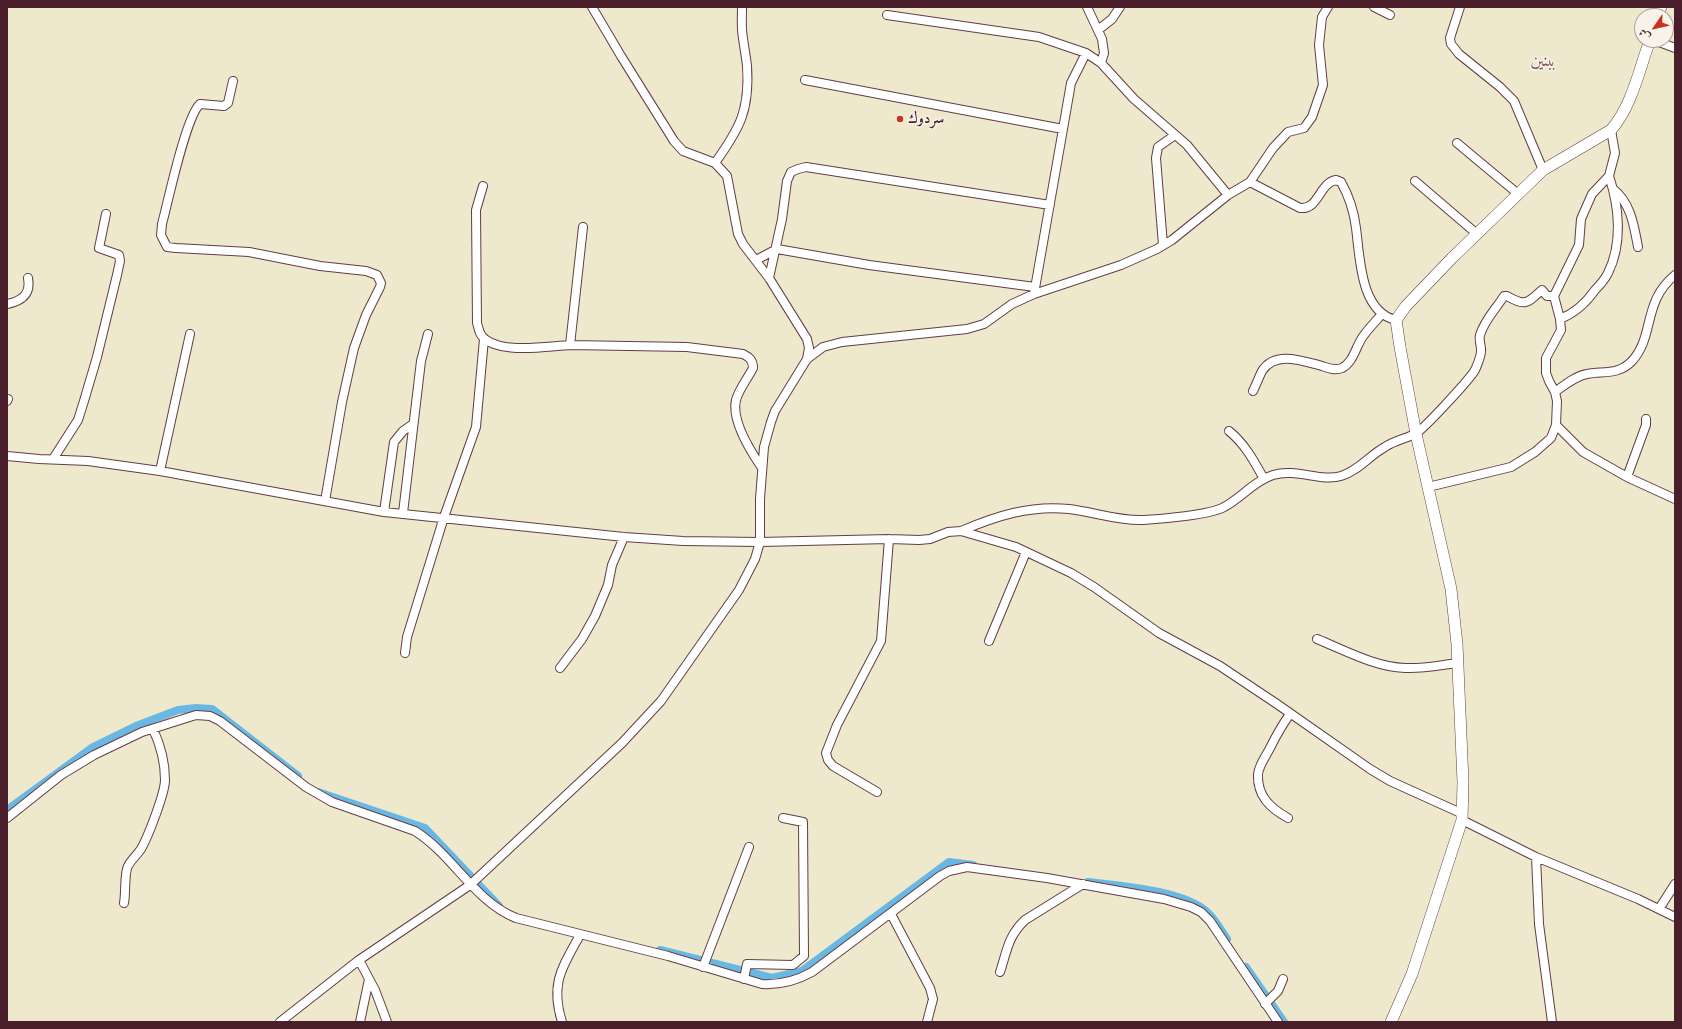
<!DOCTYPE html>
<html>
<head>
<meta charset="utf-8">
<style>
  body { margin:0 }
  #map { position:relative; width:1682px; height:1029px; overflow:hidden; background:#eee8cd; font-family:"Libre Bodoni",Amiri,serif }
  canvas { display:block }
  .frame { position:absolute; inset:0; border:8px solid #4a1f2b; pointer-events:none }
  .north { position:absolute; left:1634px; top:8px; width:40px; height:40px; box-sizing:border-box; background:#f7f3e8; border:1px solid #b29e9c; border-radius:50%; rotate:236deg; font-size:11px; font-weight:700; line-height:16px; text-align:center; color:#4a1f2b }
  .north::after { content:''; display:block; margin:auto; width:14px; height:18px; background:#c8321e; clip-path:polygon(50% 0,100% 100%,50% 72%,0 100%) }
</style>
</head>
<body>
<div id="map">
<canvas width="1682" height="1029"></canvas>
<div class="frame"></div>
<div class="north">ش</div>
</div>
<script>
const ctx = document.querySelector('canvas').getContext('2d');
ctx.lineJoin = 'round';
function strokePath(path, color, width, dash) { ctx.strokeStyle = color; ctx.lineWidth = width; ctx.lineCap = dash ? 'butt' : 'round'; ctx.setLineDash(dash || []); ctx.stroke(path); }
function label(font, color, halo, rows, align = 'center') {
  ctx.font = font + ' "Libre Bodoni",Amiri,serif'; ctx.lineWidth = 3; ctx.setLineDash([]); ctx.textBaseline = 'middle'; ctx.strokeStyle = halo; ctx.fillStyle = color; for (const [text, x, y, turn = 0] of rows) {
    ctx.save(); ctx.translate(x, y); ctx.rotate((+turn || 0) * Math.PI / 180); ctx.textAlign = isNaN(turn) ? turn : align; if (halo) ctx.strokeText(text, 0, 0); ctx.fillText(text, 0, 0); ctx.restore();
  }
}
const canal = new Path2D(`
  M318,792L425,828L499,906
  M7,810L93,747L136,726L178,710L196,708L212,709L298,776
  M1088,882C1119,886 1183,890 1207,912C1215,919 1221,930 1227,939
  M660,950L772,978L802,971L949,862L973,865
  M1246,967L1284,1022`);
const minor = new Path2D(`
  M592,7L621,56L674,141L683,151L715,163L727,176L738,234L743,244L769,278L807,339L809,348L807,359
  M1374,7L1390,15
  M1460,7L1450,38L1451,44L1459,54L1500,87L1514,101L1543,170
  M887,15L1039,37L1086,53L1101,63L1104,53L1102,39L1087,7
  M1098,30L1112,19L1120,7
  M1654,40L1675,48
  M1101,63L1134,99L1187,145L1228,195L1250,182L1300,208C1319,210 1319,183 1336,180L1341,182C1349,196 1354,212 1356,228C1360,257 1360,312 1396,320
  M233,81L228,103L224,106L200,104C186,116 168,202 162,224L161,235L167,247L176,248L249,252L320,266L366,271L377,275L381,283L380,287L366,315L354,348L342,402L325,501
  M1063,129L1071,83L1086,53
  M1457,143L1517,193
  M715,163C740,128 750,110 747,66C746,56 744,47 743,38C741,28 742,17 742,7
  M1415,181L1477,234
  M1250,182L1273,148L1288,132L1304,128L1312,117L1323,85L1319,45L1322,17L1328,7
  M483,186L476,210L477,323C479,329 479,335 485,339C503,354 548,346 570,345
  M1613,189C1631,203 1634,226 1638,247
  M583,227L570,345L687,347L743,354C749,357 753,360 753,368C748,378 739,389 736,400C731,421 751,452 762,468
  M1163,245L1156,158L1158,147L1175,135
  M756,260L777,249L869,265L1035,287
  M769,278L782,219L787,181L791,172L798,169L806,167L1050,205
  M1034,294L1121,265L1157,249L1172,240L1228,195
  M7,304C22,301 31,294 28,278
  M1560,319C1575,313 1586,303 1595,290C1600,285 1605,279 1608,273C1623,243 1619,206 1609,176
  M1253,391C1256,385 1259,377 1262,371C1275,350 1303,361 1322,366C1328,368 1335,371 1342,368C1354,362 1356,345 1364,335C1369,328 1376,321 1382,314
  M1555,392C1565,385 1575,376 1587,374C1604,371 1619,375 1632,361C1655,336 1642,302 1675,275
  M7,401L8,399
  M1556,425L1583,452L1627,477L1675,499
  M1229,431C1245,444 1254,461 1264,479
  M7,456L39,459L88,461L160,471L384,512L624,537L683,541L760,542L889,539L919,540L930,539L948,532L961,531L1016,547L1071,573L1094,587L1159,633L1220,666L1277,704L1370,769L1390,781L1463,814
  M53,459L78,420L84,401L97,357L117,275L120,261L119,255L99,248L106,214
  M160,471L190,334
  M1627,477L1646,425V419
  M1428,487L1511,467L1535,452L1551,438L1556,425L1557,401L1555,392L1549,381L1546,373V358L1561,330L1560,319L1554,296L1579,245L1581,219L1592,194L1609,176L1615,153L1611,130
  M384,512L394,442L403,431L413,424
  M403,513L421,361L428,334
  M961,531C996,516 1030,505 1069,509C1094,512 1118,521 1143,520C1161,519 1210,515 1224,507C1241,498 1254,481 1273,475C1296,468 1321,482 1341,476C1358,471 1370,455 1385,447C1395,440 1405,439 1415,434C1423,430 1470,379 1475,370C1478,363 1482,355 1481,348C1480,343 1479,339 1480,335C1485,319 1496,309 1504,296H1507C1526,307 1527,303 1542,290L1547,296H1554
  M1317,639C1344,650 1375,667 1405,668C1422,669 1441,665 1458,663
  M989,641L1026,552
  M405,653L407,637L444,517L476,427L484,339
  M560,668L582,639L595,616L608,585L612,565L624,537
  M877,792L833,766L828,760L826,753L837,725L881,641L889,539
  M7,818L61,775L94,755L142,732L196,715L210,716L220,721L306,787L332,802L415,831C453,855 474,901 516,918L668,956L762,984C780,985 796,981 812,972L940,876L949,871L967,867L1047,878L1164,899L1191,907L1201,912L1210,921L1278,1022
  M1288,818C1270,808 1257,796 1258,774C1259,765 1266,756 1270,748C1276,736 1282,725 1290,714
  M1462,820L1536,857L1638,899L1675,917
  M1536,857L1539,924L1552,1022
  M124,903C126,893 124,873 128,866C131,860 137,855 141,849C148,837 165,793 165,780C165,763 160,744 153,729
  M1659,909L1675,884
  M891,914L930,988L933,999L927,1022
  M359,960L375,990L387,1022
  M703,967L749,847
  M1000,972C1007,951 1008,936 1025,920L1083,884
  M744,979L747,964L793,965L804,956L803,822L783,818
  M1265,1004L1278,991L1283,979
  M280,1022L359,960L470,885L622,743L661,701L739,590L755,559L760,542V499L764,447L771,422L775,411L807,359L823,347L842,342L967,329L984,324L1012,304L1034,294L1063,129L805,80
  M360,1022L369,979
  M562,1022C550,983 562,968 580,935`);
const secondary = new Path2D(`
  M1658,16L1661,7
  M1391,1022L1412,974L1462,820L1463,782L1457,644L1451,589L1416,434L1400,347L1396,320L1406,306L1452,258L1543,170L1611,130C1632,106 1639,70 1650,40`);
const markers = [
  [900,119,4,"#c8321e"]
];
const poiNames = [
  ["سردوك",908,119]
];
const quarterNames = [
  ["ببنين",1543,62]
];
strokePath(canal, '#69b8e4', 8);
strokePath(minor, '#633d43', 10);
strokePath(secondary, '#633d43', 12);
strokePath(minor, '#fff', 8);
strokePath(secondary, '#fff', 11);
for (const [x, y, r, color] of markers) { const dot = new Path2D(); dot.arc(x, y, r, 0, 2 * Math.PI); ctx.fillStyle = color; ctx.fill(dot); strokePath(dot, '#f7f3e8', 1.5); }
label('bold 15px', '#4a1f2b', '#f7f3e8', poiNames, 'left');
label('17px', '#824e53', '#f7f3e8', quarterNames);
</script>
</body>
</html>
